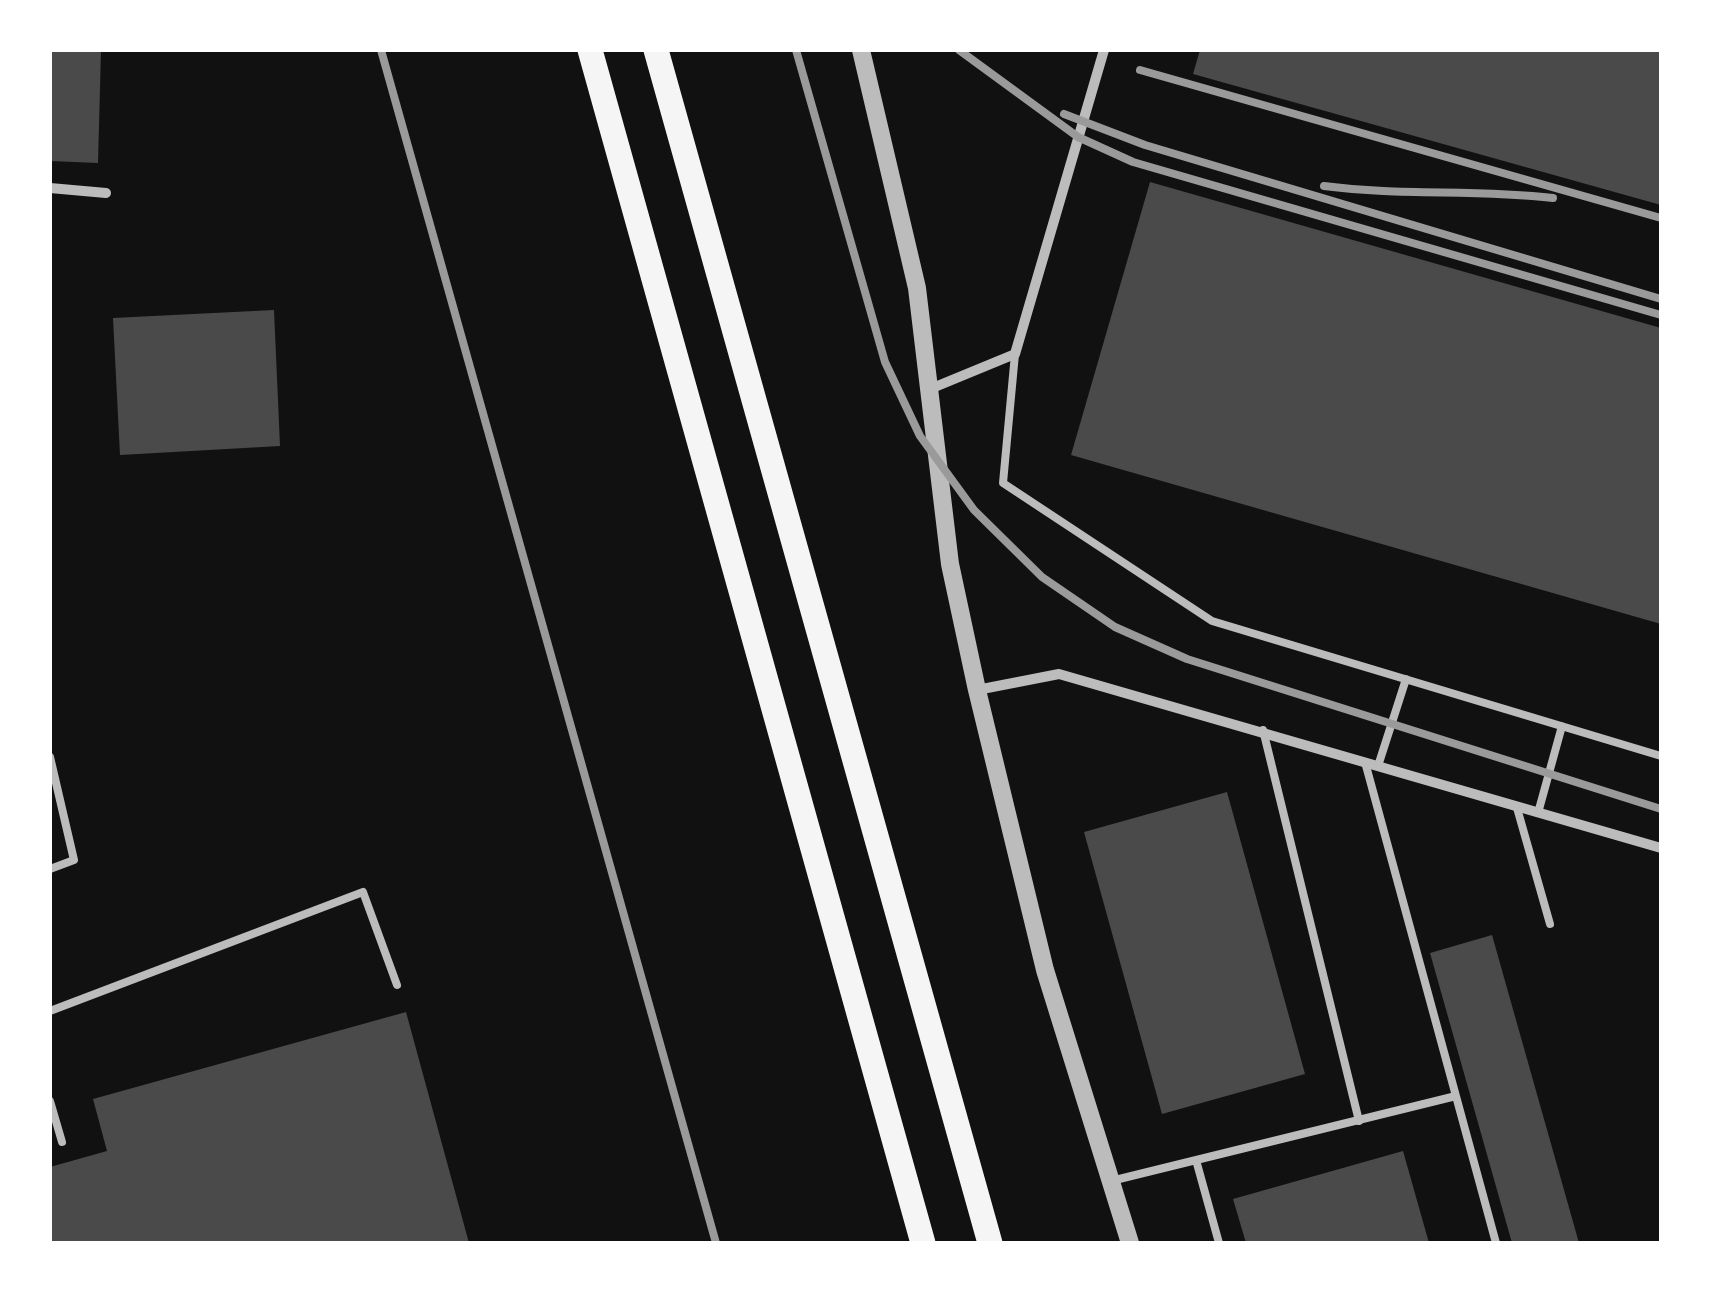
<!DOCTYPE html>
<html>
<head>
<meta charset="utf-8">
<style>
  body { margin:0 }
  #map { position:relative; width:1711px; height:1293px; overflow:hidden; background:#111; font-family:"Source Serif 4",serif }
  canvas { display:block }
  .frame { position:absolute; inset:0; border:52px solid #fff; pointer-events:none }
</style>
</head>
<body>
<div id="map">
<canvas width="1711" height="1293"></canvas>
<div class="frame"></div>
</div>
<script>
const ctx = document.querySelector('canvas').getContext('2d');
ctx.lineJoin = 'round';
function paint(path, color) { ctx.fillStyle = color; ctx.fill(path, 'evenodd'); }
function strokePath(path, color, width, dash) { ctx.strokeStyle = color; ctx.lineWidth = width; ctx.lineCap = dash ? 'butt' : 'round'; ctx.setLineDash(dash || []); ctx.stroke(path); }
const building = new Path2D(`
  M50,50H101L98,163L50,161Z
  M1200,50H1661V205L1193,74Z
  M1150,182L1661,328V624L1071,455Z
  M274,310L280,446L120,455L113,318Z
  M1227,792L1305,1074L1162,1114L1084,832Z
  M1492,935L1579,1243H1512L1430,953Z
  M406,1012L469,1243H50V1167L107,1151L93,1099Z
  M1403,1151L1429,1243H1246L1233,1199Z`);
const service = new Path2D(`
  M1015,354L1003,483L1212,621L1661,756
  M1263,730L1359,1121
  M50,757L74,860L50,869
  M1365,762L1496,1243
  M1378,766L1406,679
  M1517,808L1550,924
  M1538,813L1562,726
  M50,1011L363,892L397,985
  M50,1101L62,1142
  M1196,1160L1219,1243
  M1111,1181L1456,1096`);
const minor = new Path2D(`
  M50,188L106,193
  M930,389L1015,354L1104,50
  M977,690L1059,674L1661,848`);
const tertiary = new Path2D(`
  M861,50L917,288L950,564L977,690L1045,970L1130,1243`);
const motorway = new Path2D(`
  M590,50L923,1243
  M656,50L990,1243`);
const rail = new Path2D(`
  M381,50L716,1243
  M796,50L885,362L920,436L974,510L1042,577L1115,627L1187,659L1661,809
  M959,50L1078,137L1133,162L1661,315
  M1140,70L1661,218
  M1064,114L1145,145L1661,299
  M1324,186C1401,196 1477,189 1553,198`);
paint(building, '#4a4a4a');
strokePath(service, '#bcbcbc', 8);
strokePath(minor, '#bcbcbc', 10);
strokePath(tertiary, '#bcbcbc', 18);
strokePath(motorway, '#f5f5f5', 25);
strokePath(rail, '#9a9a9a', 8);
</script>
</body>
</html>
